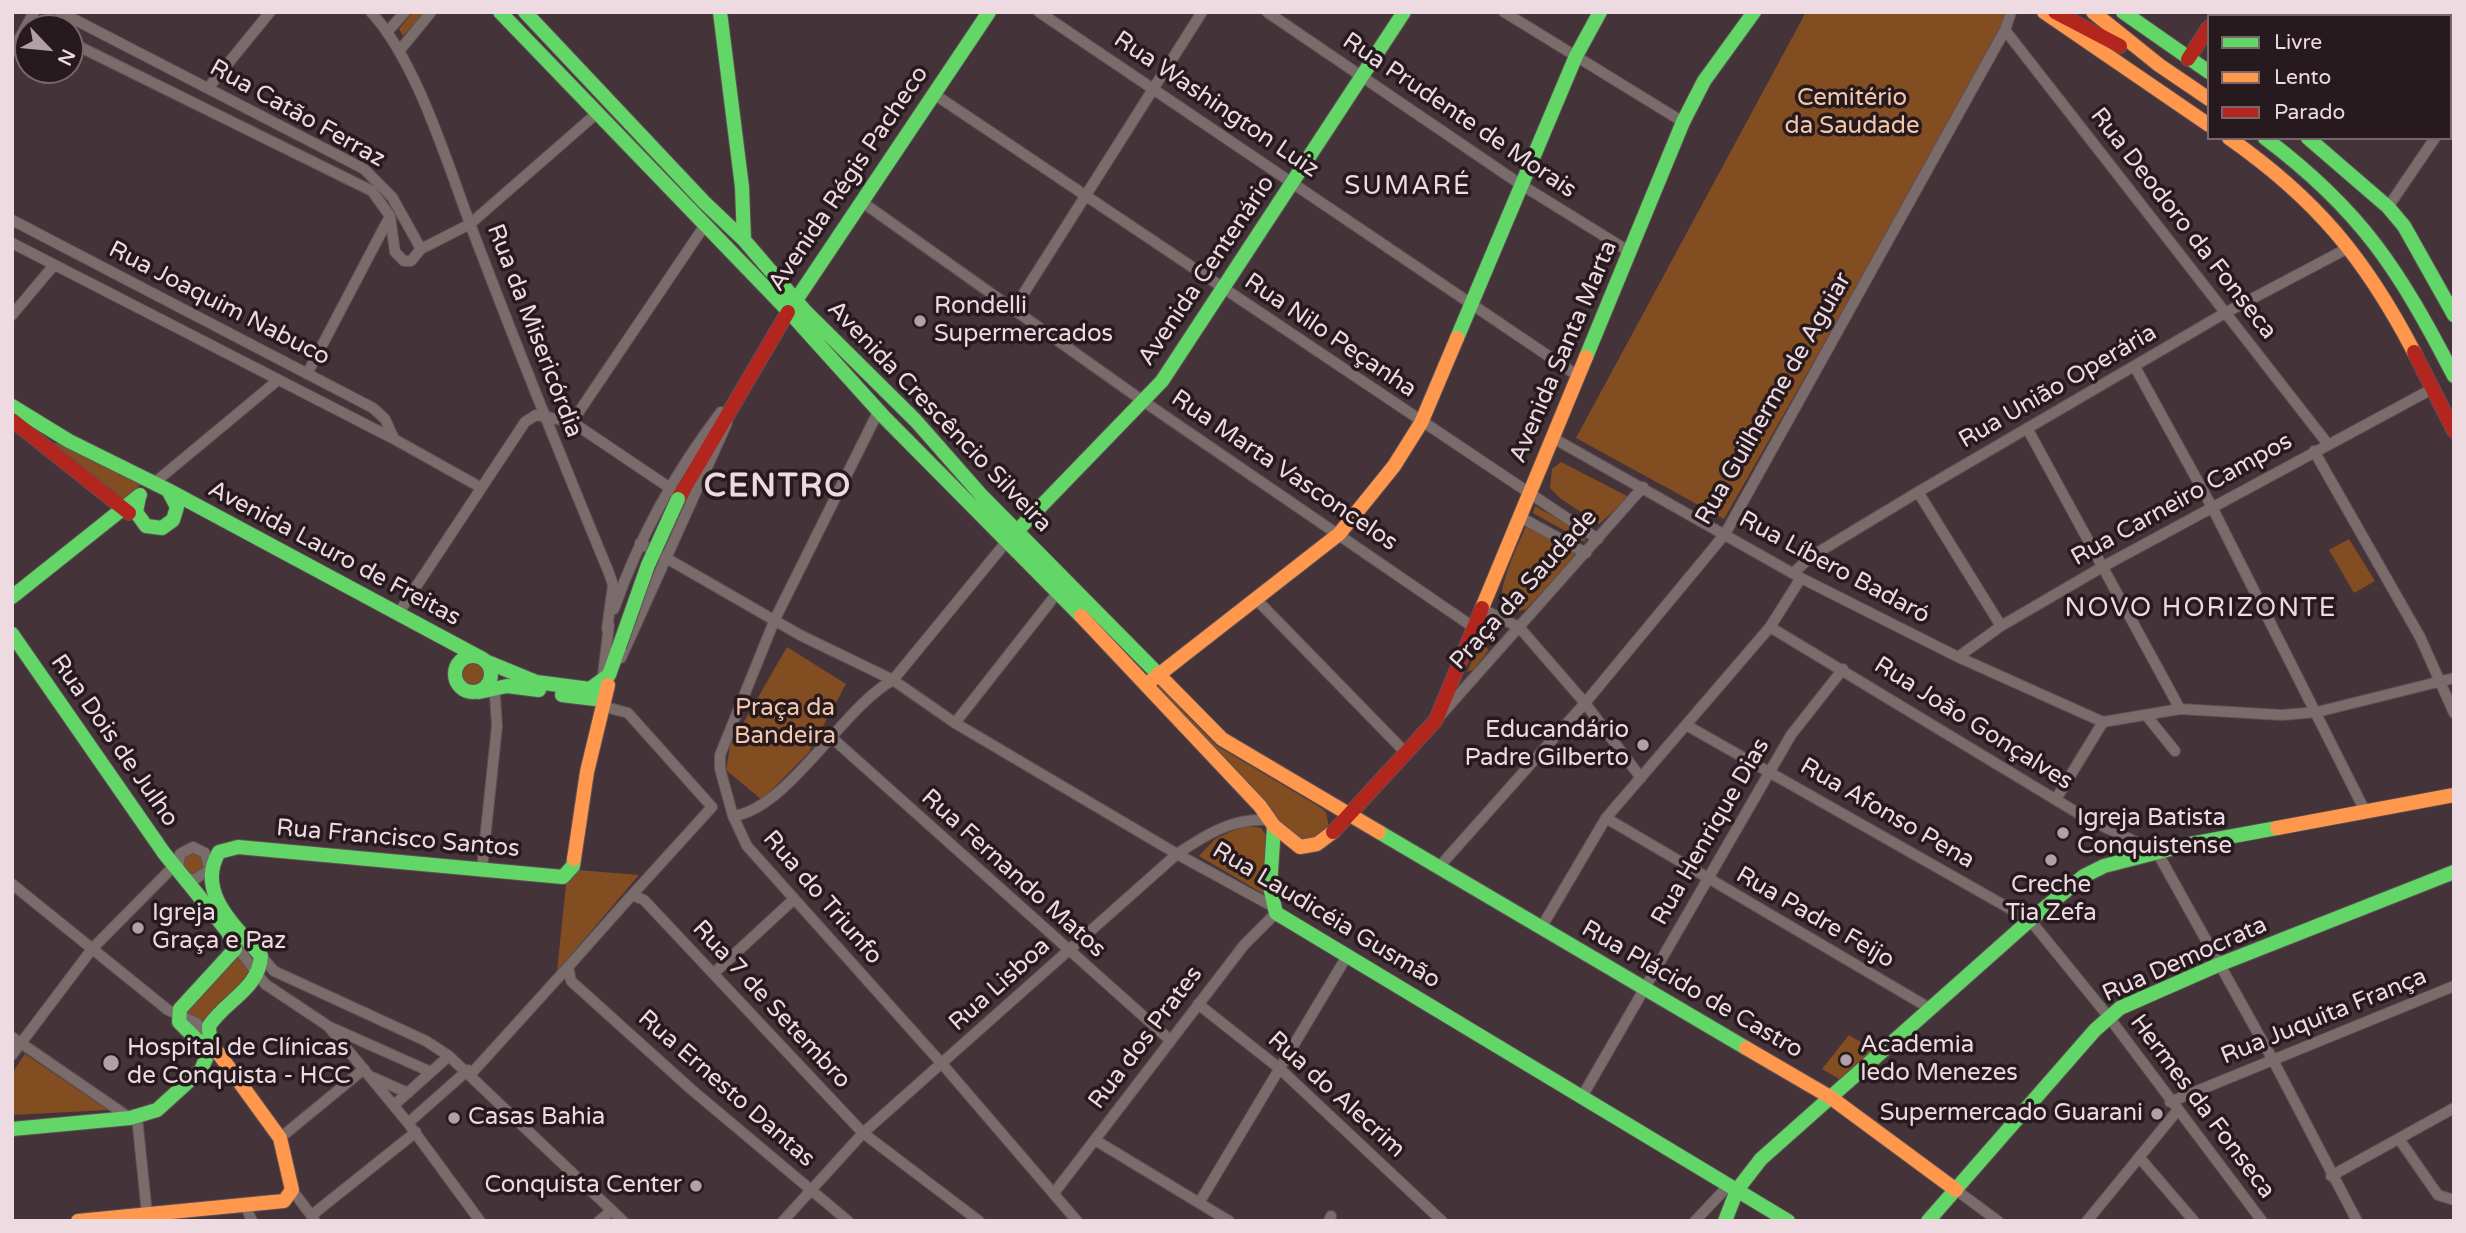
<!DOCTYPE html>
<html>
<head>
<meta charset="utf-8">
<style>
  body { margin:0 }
  #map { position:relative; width:2466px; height:1233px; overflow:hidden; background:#443339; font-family:"Varela Round",sans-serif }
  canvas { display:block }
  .frame { position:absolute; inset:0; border:14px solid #eedbe1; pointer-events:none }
  .legend { position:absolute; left:2207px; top:14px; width:245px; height:126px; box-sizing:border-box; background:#271a1e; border:2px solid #77676c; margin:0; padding:9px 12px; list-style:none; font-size:21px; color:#eedbe1 }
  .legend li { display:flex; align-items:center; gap:14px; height:35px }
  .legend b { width:35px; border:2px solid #77676c }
  .north { position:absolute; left:14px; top:14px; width:70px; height:70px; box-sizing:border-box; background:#271a1e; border:2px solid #77676c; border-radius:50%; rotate:116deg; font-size:19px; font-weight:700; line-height:28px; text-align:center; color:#eedbe1 }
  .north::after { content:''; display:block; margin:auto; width:24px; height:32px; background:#b2a0a6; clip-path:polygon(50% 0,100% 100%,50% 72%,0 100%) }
</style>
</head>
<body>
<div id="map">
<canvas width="2466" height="1233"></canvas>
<div class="frame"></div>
<ul class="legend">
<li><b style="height:9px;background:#63d668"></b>Livre</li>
<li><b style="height:9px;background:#ff974d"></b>Lento</li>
<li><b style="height:9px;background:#b3261e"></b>Parado</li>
</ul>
<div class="north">N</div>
</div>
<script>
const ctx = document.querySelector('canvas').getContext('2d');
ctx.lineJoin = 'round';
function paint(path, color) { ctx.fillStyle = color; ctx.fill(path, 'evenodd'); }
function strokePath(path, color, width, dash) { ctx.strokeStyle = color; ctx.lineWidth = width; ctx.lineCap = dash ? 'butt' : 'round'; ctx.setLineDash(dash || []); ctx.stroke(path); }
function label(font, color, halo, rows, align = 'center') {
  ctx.font = font + ' "Varela Round",sans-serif'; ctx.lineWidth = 7; ctx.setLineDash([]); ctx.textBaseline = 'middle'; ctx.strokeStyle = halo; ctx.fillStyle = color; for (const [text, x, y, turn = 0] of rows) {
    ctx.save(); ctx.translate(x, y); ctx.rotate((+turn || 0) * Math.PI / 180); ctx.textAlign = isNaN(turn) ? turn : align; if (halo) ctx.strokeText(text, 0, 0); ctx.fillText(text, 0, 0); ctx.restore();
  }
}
const green = new Path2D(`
  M413,12H425L403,36L399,29Z
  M1806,12H2005L2000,35L1724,519L1576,438Z
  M59,442L141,484L121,505L50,445Z
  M1561,462L1629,497L1599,524L1561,499L1550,488L1552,469Z
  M1535,506L1586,535L1585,542L1533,513Z
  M1526,526L1577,554L1526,609C1475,626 1520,543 1526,526Z
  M2349,539L2375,581L2354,593L2329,550Z
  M1484,645L1489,650L1473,670L1467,672L1479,646Z
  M787,647L846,684L809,752L762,800L726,770L730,746Z
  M456 676a17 17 0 1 1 34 0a17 17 0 1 1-34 0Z
  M1159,685L1170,691L1181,709L1217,746L1318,806L1326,812L1329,828L1307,843L1275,823L1262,798L1156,689Z
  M1245,825L1261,828L1270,841L1267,896L1199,856L1215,839Z
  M193,847L209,863L194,880L177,858Z
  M578,870L639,875L557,971L566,885Z
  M237,953L253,976L207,1035L181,1009Z
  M1849,1035L1874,1050L1839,1079L1822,1069Z
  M25,1054L108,1110L12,1115V1073Z`);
const street = new Path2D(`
  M60,12L364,169L392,197L421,249
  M371,12C419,64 449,170 475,237C518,350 563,462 609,573L613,585L607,629
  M1039,12L1578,376
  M1267,12L1520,184L1630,252
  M1504,12L1683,122
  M2369,16L2371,12
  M2005,30L2327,443
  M388,31L405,12
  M70,42L372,191L390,216L395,252L404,261H411L421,249L470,224L596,114
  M400,50L431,12
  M12,52L34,12
  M208,88L270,12
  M934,94L1598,539
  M2450,114L2454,109
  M862,202L1143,401L1476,629
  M2388,207L2435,138
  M12,220L373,408L385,419L394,439
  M12,243L394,439L480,487
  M1015,307L1202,12
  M12,315L54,265
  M2135,367L2212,507L2365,811
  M307,374L390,216
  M879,410L775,619L720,755V769L733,816L747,846L943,1065L1077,1221
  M572,422L703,228
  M2027,428L2180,709
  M1553,438L1801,578L1958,657L2103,722L2180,709L2282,715L2317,712L2454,678
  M2314,451L2420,637L2454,713
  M153,484L278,380
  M1918,492L2001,626
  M1520,517L1586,553
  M640,543L800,635L893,680L955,723L1177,854L1272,906
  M1793,573L1812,556L1918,492L2225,313L2350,247
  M1256,599L1406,753
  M614,609C639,538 675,472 721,412
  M1484,610L1519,627L1585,703L1641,778
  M398,614L525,422L536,415L572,422L670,488
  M1770,627L2086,818L2157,852L2274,1062L2357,1221
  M1958,657L2001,626L2104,566L2432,389
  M621,658L727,423
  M602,683L609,625
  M602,706L628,713L712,807L632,895
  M2146,715L2175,751
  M1440,716L1643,487
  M955,723L1058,592
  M1686,725L2030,920L2108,1016L2262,1221
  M831,737L1170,1040
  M2056,799L2103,722
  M733,816C788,809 843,707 893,680L1007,541
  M1606,818L1931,1009
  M1439,867L1585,703L1725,534L2005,30L2011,12
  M482,868L497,726L495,696
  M178,869L180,854L193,847L205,853L209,867
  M182,876L194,880L207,871
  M12,884L168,1010L197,1023L210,1042
  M1541,928L1606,818L1770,627L1801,578
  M234,943L265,984L328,1026L408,1123L480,1221
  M261,956L274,971L426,1041L449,1056L623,1221
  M714,973L793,900
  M1198,1004L1279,1068L1442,1221
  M330,1027L431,1072
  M12,1037L130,1118
  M12,1055L92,949L174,866
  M471,1074L568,967
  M372,1077L408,1093
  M1583,1095L1791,735L1843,669
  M2170,1102L2454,986
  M394,1105L449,1056
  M137,1117L147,1214
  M408,1123L468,1070
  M280,1138L364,1069
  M2399,1139L2438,1195L2454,1200
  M1095,1140L1229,1221
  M2139,1157L2194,1221
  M2331,1176L2454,1108
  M292,1190L314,1219
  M1956,1190L1998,1221
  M1054,1193L1244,945L1276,913
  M1199,1203L1347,956
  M245,1205L252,1221
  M312,1215L416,1132
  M599,1221L611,1211
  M783,1221L863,1133L1177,854C1207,834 1232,818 1269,820
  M848,1221L692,1090L571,981L568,967L632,895L644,900L863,1133L979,1221
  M1329,1221L1331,1216
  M1695,1221L1729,1185
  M2087,1221L2177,1111`);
const fast = new Path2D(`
  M500,12L792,315L884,417L1081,616
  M525,12L704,202L744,240L806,312L916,421L982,496L1158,674
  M720,12L742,187L744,240
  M2123,12L2209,72
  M2216,16L2219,12
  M2265,138C2362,211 2399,270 2454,376
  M2308,138L2388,207L2404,226L2454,315
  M788,312L989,12
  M1457,338L1576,56L1600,12
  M1586,357L1683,122L1704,81L1754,12
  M12,406L69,441L168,490L177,507L173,520L162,528L146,526L136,512L139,497
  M168,490L479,657
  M1017,531L1162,381L1404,12
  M12,597L140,495
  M12,634L164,853L228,932L235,949L180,1009L179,1022L206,1049L207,1056L201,1070L157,1110L130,1118L12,1129
  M455 674a18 18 0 1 1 36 0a18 18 0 1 1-36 0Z
  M485,661L536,682L590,689L609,675L619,647
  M479,692L507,686L539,690
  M562,695L595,699L607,688
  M1274,826L1270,887L1276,913L1788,1221
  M1379,832L1746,1048
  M219,1054L210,1042L209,1026C225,1001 259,989 261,956C236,926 195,893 219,852L238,847L563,877L573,866L574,859
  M1725,1221L1737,1190L1761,1159L2030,920L2084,876L2104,866L2190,844L2277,828
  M1928,1221L2095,1030L2120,1008L2218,965L2454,872`);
const slow = new Path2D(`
  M2044,12L2209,125
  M2093,12L2159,65L2209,99
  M2229,138C2316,199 2365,258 2414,352
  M1482,608L1586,357
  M1081,616L1260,806L1274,826L1300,847L1317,844L1333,832
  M1158,674L1222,739L1379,832
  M1152,680L1339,534L1394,466L1421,423L1457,338
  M2277,828L2454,795
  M574,859L587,772L608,685
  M1746,1048L1830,1097L1956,1190
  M78,1221L284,1201L292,1190L280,1138L219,1054`);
const jam = new Path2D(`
  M2055,12L2120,46
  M2188,59L2209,27
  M2414,352L2454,431
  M12,420L129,513
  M678,499L788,312
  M1333,832L1436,720L1482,608`);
const fastBridge = new Path2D(`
  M619,647L648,565L678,499`);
const markers = [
  [920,321,7,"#b2a0a6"],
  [1643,745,7,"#b2a0a6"],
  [2063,833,7,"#b2a0a6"],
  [2051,860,7,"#b2a0a6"],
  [138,928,7,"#b2a0a6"],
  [1846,1060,7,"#b2a0a6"],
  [111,1063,9,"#b2a0a6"],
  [2157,1114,7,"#b2a0a6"],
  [454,1118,7,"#b2a0a6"],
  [696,1186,7,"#b2a0a6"]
];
const parkNames = [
  ["Cemitério",1852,99],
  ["da Saudade",1852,127],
  ["Praça da",785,709],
  ["Bandeira",785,737]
];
const streetNames = [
  ["Rua Washington Luiz",1216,105,34],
  ["Rua Catão Ferraz",297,114,29],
  ["Rua Prudente de Morais",1459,116,34],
  ["Avenida Régis Pacheco",849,179,-56],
  ["Rua Deodoro da Fonseca",2183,224,52],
  ["Avenida Centenário",1207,271,-56],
  ["Rua Joaquim Nabuco",219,304,27],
  ["Rua da Misericórdia",534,331,69],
  ["Rua Nilo Peçanha",1330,336,34],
  ["Avenida Santa Marta",1564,352,-67],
  ["Rua União Operária",2058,387,-30],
  ["Rua Guilherme de Aguiar",1774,399,-60],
  ["Avenida Crescêncio Silveira",939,417,46],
  ["Rua Marta Vasconcelos",1284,471,34],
  ["Rua Carneiro Campos",2182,500,-29],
  ["Avenida Lauro de Freitas",334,554,28],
  ["Rua Líbero Badaró",1834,568,28],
  ["Praça da Saudade",1524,590,-48],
  ["Rua João Gonçalves",1973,724,32],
  ["Rua Dois de Julho",114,741,55],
  ["Rua Afonso Pena",1887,814,30],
  ["Rua Henrique Dias",1711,832,-60],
  ["Rua Francisco Santos",398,839,5],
  ["Rua Fernando Matos",1013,874,42],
  ["Rua do Triunfo",822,898,49],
  ["Rua Laudicéia Gusmão",1326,916,31],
  ["Rua Padre Feijo",1815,918,30],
  ["Rua Democrata",2185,960,-24],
  ["Rua Lisboa",1000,985,-42],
  ["Rua Plácido de Castro",1692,990,30],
  ["Rua 7 de Setembro",771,1005,47],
  ["Rua Juquita França",2324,1017,-22],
  ["Rua dos Prates",1146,1038,-53],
  ["Rua Ernesto Dantas",726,1089,41],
  ["Rua do Alecrim",1336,1095,42],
  ["Hermes da Fonseca",2202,1107,53]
];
const poiNames = [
  ["Rondelli",934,307],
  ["Supermercados",934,335],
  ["Educandário",1629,731,"right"],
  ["Padre Gilberto",1629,759,"right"],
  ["Igreja Batista",2077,819],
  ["Conquistense",2077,847],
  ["Creche",2051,886,"center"],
  ["Tia Zefa",2051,914,"center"],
  ["Igreja",152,914],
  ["Graça e Paz",152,942],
  ["Academia",1860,1046],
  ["Iedo Menezes",1860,1074],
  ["Hospital de Clínicas",127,1049],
  ["de Conquista - HCC",127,1077],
  ["Supermercado Guarani",2143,1114,"right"],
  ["Casas Bahia",468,1118],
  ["Conquista Center",682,1186,"right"]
];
const neighbourhoodNames = [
  ["SUMARÉ",1408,187],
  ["NOVO HORIZONTE",2201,609]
];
const districtNames = [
  ["CENTRO",778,488]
];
paint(green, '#834d22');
strokePath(street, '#5e5055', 12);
strokePath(fast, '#5e5055', 16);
strokePath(slow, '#5e5055', 16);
strokePath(jam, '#5e5055', 16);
strokePath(street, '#7b6c6c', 10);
strokePath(fast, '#63d668', 14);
strokePath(slow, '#ff974d', 14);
strokePath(jam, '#b3261e', 14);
strokePath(fastBridge, '#5e5055', 16, []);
strokePath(fastBridge, '#63d668', 14);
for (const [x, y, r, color] of markers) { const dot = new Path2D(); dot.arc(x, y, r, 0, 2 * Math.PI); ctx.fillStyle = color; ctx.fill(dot); strokePath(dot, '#271a1e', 2.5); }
label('24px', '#f3c8aa', '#271a1e', parkNames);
label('24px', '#eedbe1', '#271a1e', streetNames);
label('24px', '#eedbe1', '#271a1e', poiNames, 'left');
ctx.letterSpacing = '2px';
label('26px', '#eedbe1', '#271a1e', neighbourhoodNames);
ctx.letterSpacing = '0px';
ctx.letterSpacing = '2px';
label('bold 32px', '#eedbe1', '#271a1e', districtNames);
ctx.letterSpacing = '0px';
</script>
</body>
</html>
